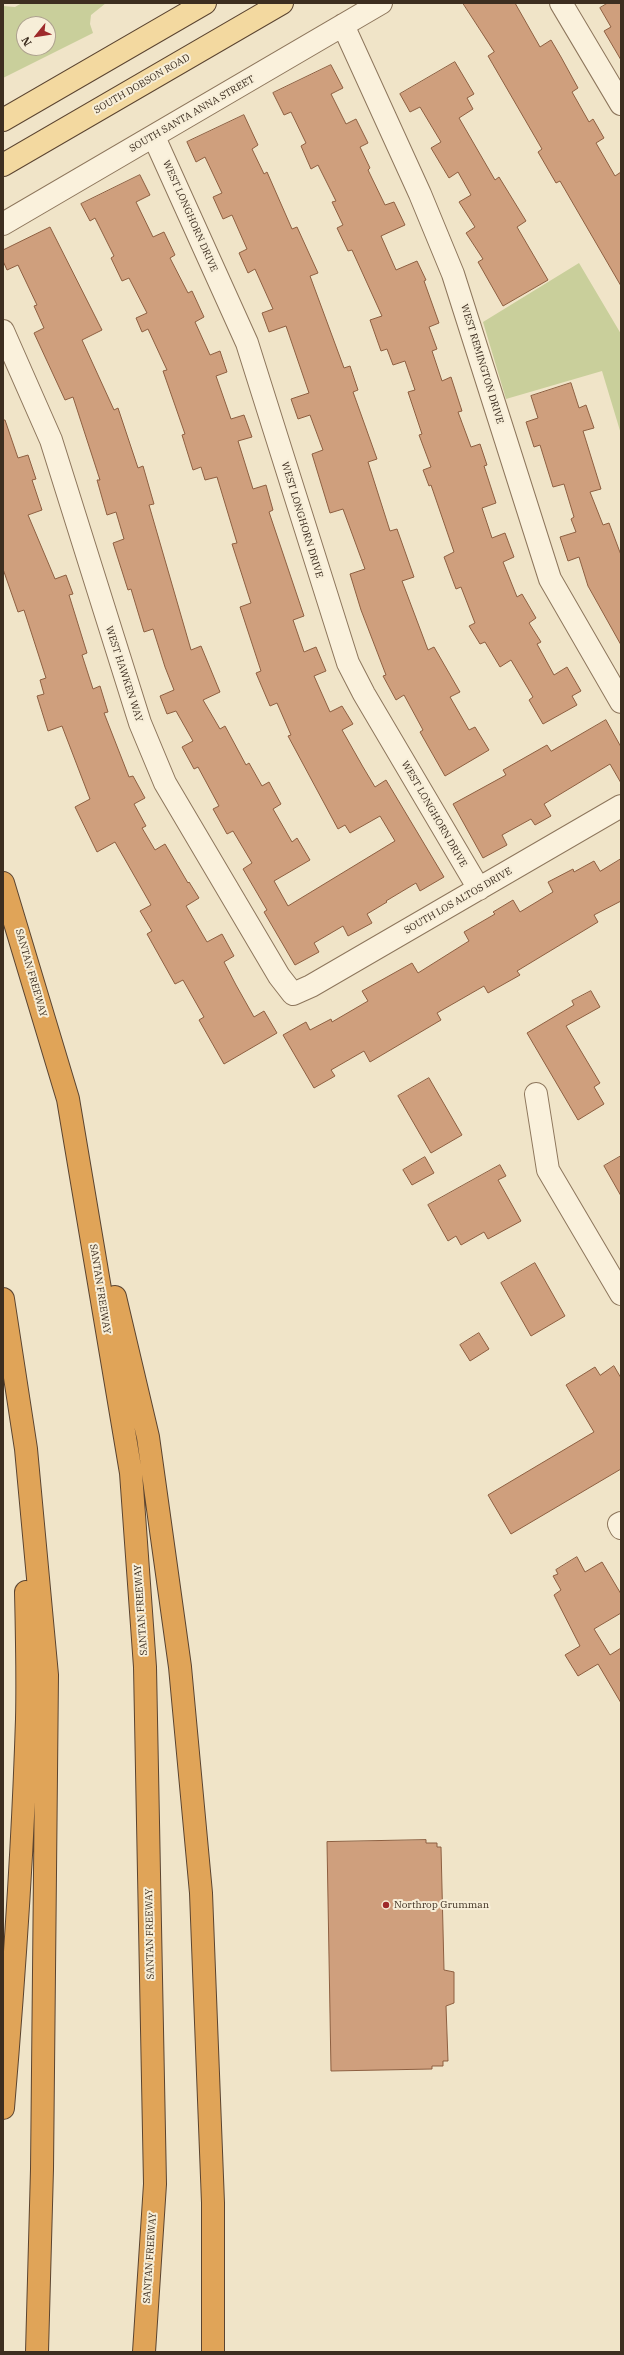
<!DOCTYPE html>
<html>
<head>
<meta charset="utf-8">
<style>
  body { margin:0 }
  #map { position:relative; width:624px; height:2355px; overflow:hidden; background:#f0e4c8; font-family:"IBM Plex Serif",serif }
  canvas { display:block }
  .frame { position:absolute; inset:0; border:4px solid #3d2e20; pointer-events:none }
  .north { position:absolute; left:16px; top:16px; width:40px; height:40px; box-sizing:border-box; background:#f7eed8; border:1px solid #ada18e; border-radius:50%; rotate:240deg; font-size:11px; font-weight:700; line-height:16px; text-align:center; color:#3d2e20 }
  .north::after { content:''; display:block; margin:auto; width:14px; height:18px; background:#9e2a2b; clip-path:polygon(50% 0,100% 100%,50% 72%,0 100%) }
</style>
</head>
<body>
<div id="map">
<canvas width="624" height="2355"></canvas>
<div class="frame"></div>
<div class="north">N</div>
</div>
<script>
const ctx = document.querySelector('canvas').getContext('2d');
ctx.lineJoin = 'round';
function paint(path, color) { ctx.fillStyle = color; ctx.fill(path, 'evenodd'); }
function strokePath(path, color, width, dash) { ctx.strokeStyle = color; ctx.lineWidth = width; ctx.lineCap = dash ? 'butt' : 'round'; ctx.setLineDash(dash || []); ctx.stroke(path); }
function label(font, color, halo, rows, align = 'center') {
  ctx.font = font + ' "IBM Plex Serif",serif'; ctx.lineWidth = 4; ctx.setLineDash([]); ctx.textBaseline = 'middle'; ctx.strokeStyle = halo; ctx.fillStyle = color; for (const [text, x, y, turn = 0] of rows) {
    ctx.save(); ctx.translate(x, y); ctx.rotate((+turn || 0) * Math.PI / 180); ctx.textAlign = isNaN(turn) ? turn : align; if (halo) ctx.strokeText(text, 0, 0); ctx.fillText(text, 0, 0); ctx.restore();
  }
}
const green = new Path2D(`
  M22,3H106L91,15L90,24L93,33L3,78V6L15,7ZM24,24H48V48H24Z
  M579,263L621,334V434L602,371L506,399L483,322Z`);
const building = new Path2D(`
  M463,3H515L540,47L551,40L561,57L578,88L572,92L589,122L593,119L604,138L596,143L615,176L621,172V286L560,181L556,183L538,152L542,149L488,56L494,52Z
  M608,3H621V60L604,31L611,27L600,8Z
  M455,62L474,94L467,98L473,109L459,118L495,180L499,177L526,221L517,227L548,280L503,306L478,262L483,259L466,233L475,227L459,202L471,195L458,172L449,178L431,148L441,142L420,107L410,112L400,94Z
  M331,65L343,88L331,94L346,124L356,119L368,143L360,147L370,168L368,170L385,205L394,202L405,225L381,236L396,270L417,261L426,280L424,281L439,323L429,327L437,349L432,351L442,381L451,377L462,411L458,412L471,447L480,444L487,465L484,466L496,503L482,508L492,538L505,533L514,557L503,562L517,597L522,594L536,618L529,623L541,642L537,644L554,675L567,667L581,691L572,696L577,705L543,724L529,700L533,697L511,660L500,667L485,642L480,644L469,626L475,623L461,587L456,589L444,557L454,552L431,485L429,486L423,470L431,467L419,435L422,434L408,392L415,390L405,361L393,365L387,349L381,351L370,320L382,316L352,250L348,251L337,228L343,225L332,202L336,201L318,165L311,169L301,146L306,143L291,112L284,115L273,93Z
  M244,115L258,145L252,149L264,174L267,172L292,229L297,227L318,273L310,276L344,368L350,366L358,390L353,392L377,459L368,462L390,531L397,529L414,577L402,581L428,650L434,647L460,692L450,697L469,730L475,727L489,750L445,776L420,732L423,730L404,695L396,700L383,676L386,675L361,610L350,574L365,569L343,509L330,513L312,454L323,450L310,415L298,419L291,399L309,393L286,326L269,332L262,313L273,309L255,269L248,273L239,253L247,249L232,215L223,219L213,197L222,193L205,157L196,162L187,142Z
  M140,175L150,195L136,202L153,237L164,232L175,255L170,258L188,293L192,291L204,317L195,322L210,355L220,351L227,372L216,376L231,419L244,415L252,437L238,441L253,489L266,485L273,510L269,512L304,616L293,620L304,652L316,647L326,671L314,676L330,712L342,706L353,724L342,730L363,767L375,787L386,780L444,877L420,891L416,883L386,901L387,902L367,914L372,923L348,936L343,926L314,943L319,952L295,965L264,912L267,910L243,869L252,863L233,831L227,834L213,809L219,806L198,767L194,769L182,747L193,741L176,711L167,714L160,696L174,690L165,667L153,629L144,632L131,589L128,590L113,543L124,539L116,512L107,515L97,480H100L73,397L65,400L34,333L44,328L34,306L37,305L18,265L7,270L3,261V250L50,227L102,330L82,340L114,410L118,408L138,468L143,466L154,504L149,505L191,650L201,646L220,692L203,700L220,729L225,726L246,765L249,763L262,786L269,782L281,804L273,809L292,842L297,838L310,860L274,881L288,906L395,841L380,816L350,833L345,825L338,829L288,736L291,735L277,703L270,706L256,673L261,671L240,607L251,603L232,544L237,543L217,477L205,480L201,467L193,470L182,435L185,434L163,371L167,370L148,329L142,332L136,318L147,313L129,278L122,281L111,258L114,256L95,218L90,221L81,204Z
  M571,383L579,408L586,405L594,428L583,431L601,489L590,492L603,525L609,523L621,555V645L588,586L579,557L568,561L560,537L576,532L571,519L574,517L564,484L553,487L540,445L534,447L526,422L538,418L531,396Z
  M3,420H5L18,458L28,455L36,479L32,480L42,510L28,515L55,579L66,575L73,594L69,595L87,653L82,655L93,689L100,686L108,712L104,713L129,777L133,776L145,798L134,804L146,826L142,828L155,850L165,844L188,883L189,882L199,898L186,906L207,942L222,934L234,956L224,962L236,985L254,1017L264,1011L277,1033L224,1064L199,1020L204,1017L183,980L175,984L147,934L152,931L140,911L151,905L115,842L97,852L75,807L90,799L62,726L48,731L37,696L44,694L40,680L46,678L24,610L18,612L3,569Z
  M606,720L621,747V783L610,764L544,804L551,816L535,825L531,819L502,835L507,845L483,858L453,804L506,775L503,770L547,745L551,751Z
  M621,859V901L594,915L598,922L517,971L520,975L488,993L484,986L437,1013L441,1020L370,1062L364,1051L331,1070L335,1076L314,1088L283,1035L306,1022L310,1030L331,1019L332,1022L368,1001L362,991L412,963L418,973L469,941L464,932L495,914L493,912L513,900L520,912L553,892L548,882L573,869L574,872L594,861L600,871Z
  M591,991L600,1007L566,1026L600,1083L594,1087L604,1104L578,1120L527,1033L574,1005L572,1001Z
  M429,1078L462,1135L431,1153L398,1096Z
  M621,1156V1196L604,1166Z
  M425,1157L434,1173L412,1185L403,1170Z
  M500,1165L506,1176L498,1180L521,1221L488,1239L484,1232L461,1245L456,1236L448,1241L428,1205Z
  M535,1263L565,1316L531,1336L501,1283Z
  M479,1333L489,1349L470,1361L460,1345Z
  M614,1366L621,1378V1469L511,1534L488,1495L594,1432L566,1385L595,1367L600,1375Z
  M577,1557L585,1572L602,1562L621,1594V1613L594,1629L610,1655L621,1648V1703L598,1664L578,1676L565,1655L580,1646L554,1595L561,1590L553,1576L558,1574L556,1570Z
  M426,1840V1843H437V1847H441L444,1970L454,1972V2003L446,2006L448,2061H443V2066H432V2069L331,2071L327,1842Z`);
const minor = new Path2D(`
  M561,3L621,104
  M343,25L420,194L453,274L550,579L621,702
  M154,137L247,343L348,663L364,694L479,889
  M3,224L381,3
  M3,331L51,440L140,723L165,783L279,976L293,994L311,986L621,806
  M536,1094L548,1170L621,1294
  M621,1523L619,1524L621,1528`);
const major = new Path2D(`
  M3,120L205,3
  M3,165L282,3`);
const highway = new Path2D(`
  M3,883L68,1099L131,1473L145,1667L155,2184L144,2352
  M115,1297L148,1437L180,1667L201,1893L213,2203V2352
  M3,1299L26,1449L47,1675L42,2169L37,2352
  M3,2108C14,1978 23,1848 27,1719C28,1676 27,1634 26,1592`);
const markers = [
  [386,1905,4,"#9e2a2b"]
];
const streetNames = [
  ["SOUTH DOBSON ROAD",142,84,-30],
  ["SOUTH SANTA ANNA STREET",192,114,-30],
  ["WEST LONGHORN DRIVE",190,216,66],
  ["WEST REMINGTON DRIVE",482,364,73],
  ["WEST LONGHORN DRIVE",302,520,73],
  ["WEST HAWKEN WAY",124,674,72],
  ["WEST LONGHORN DRIVE",434,814,60],
  ["SOUTH LOS ALTOS DRIVE",458,901,-30],
  ["SANTAN FREEWAY",31,973,74],
  ["SANTAN FREEWAY",100,1289,81],
  ["SANTAN FREEWAY",141,1610,-94],
  ["SANTAN FREEWAY",150,1934,-91],
  ["SANTAN FREEWAY",150,2258,-86]
];
const poiNames = [
  ["Northrop Grumman",394,1905]
];
paint(green, '#c9cf9b');
paint(building, '#cf9f7d');
strokePath(building, '#8d5f41', 1);
strokePath(minor, '#8d765c', 24);
strokePath(major, '#5b4430', 24);
strokePath(highway, '#5b4430', 24);
strokePath(minor, '#faf1dc', 22);
strokePath(major, '#f3d9a0', 22);
strokePath(highway, '#e0a458', 22);
for (const [x, y, r, color] of markers) { const dot = new Path2D(); dot.arc(x, y, r, 0, 2 * Math.PI); ctx.fillStyle = color; ctx.fill(dot); strokePath(dot, '#f7eed8', 1.5); }
label('10px', '#3d2e20', '#f7eed8', streetNames);
label('10px', '#3d2e20', '#f7eed8', poiNames, 'left');
</script>
</body>
</html>
